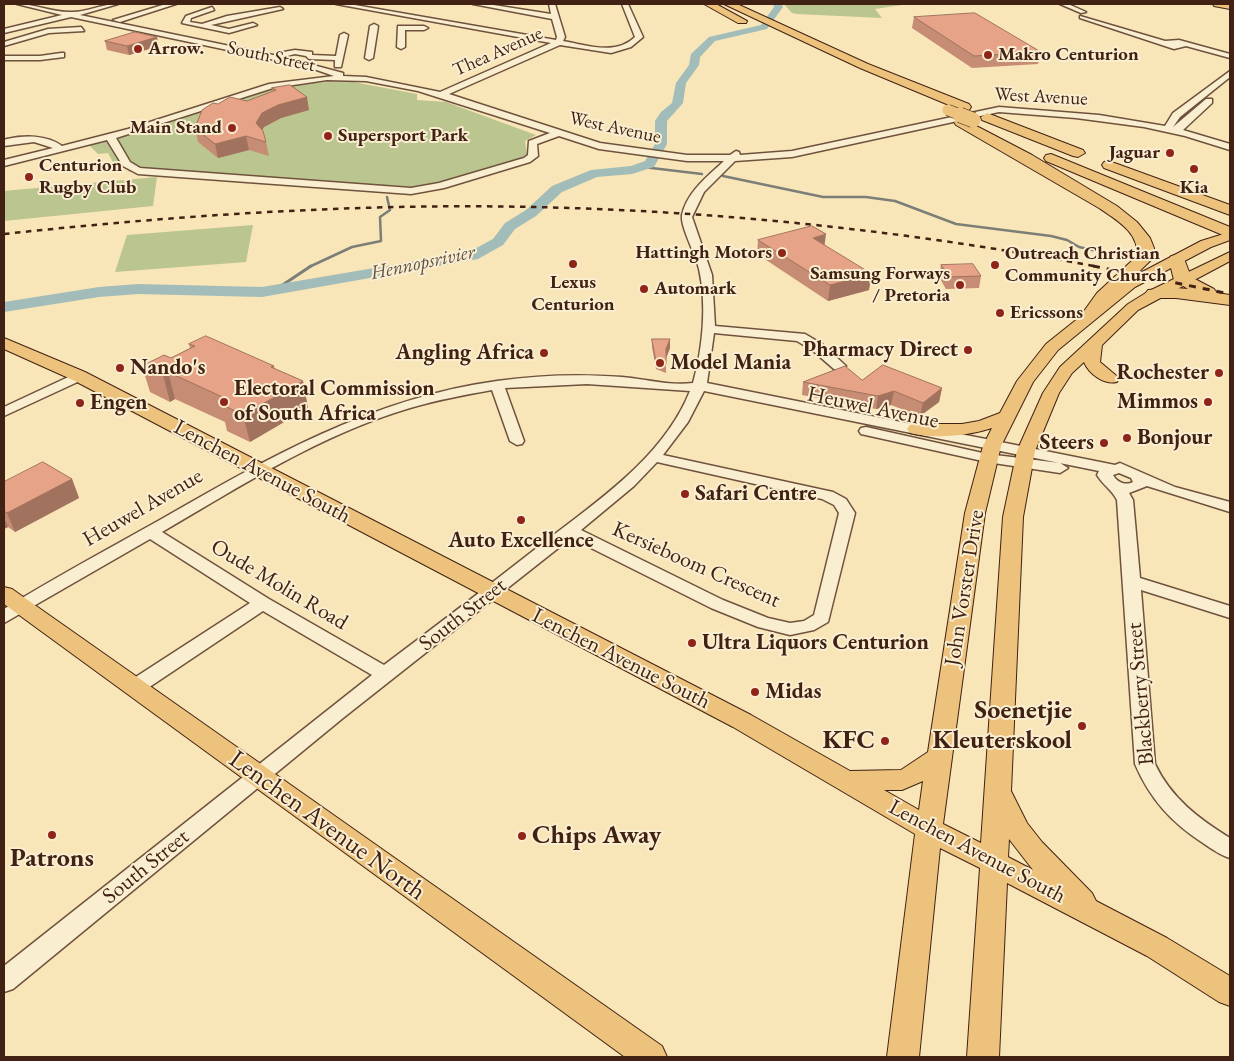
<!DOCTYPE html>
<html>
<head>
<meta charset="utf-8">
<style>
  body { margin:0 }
  #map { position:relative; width:1234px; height:1061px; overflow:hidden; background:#f8e5b8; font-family:"EB Garamond",serif }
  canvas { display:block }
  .frame { position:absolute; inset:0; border:5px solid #412114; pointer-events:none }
</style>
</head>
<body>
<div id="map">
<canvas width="1234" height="1061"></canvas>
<div class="frame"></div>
</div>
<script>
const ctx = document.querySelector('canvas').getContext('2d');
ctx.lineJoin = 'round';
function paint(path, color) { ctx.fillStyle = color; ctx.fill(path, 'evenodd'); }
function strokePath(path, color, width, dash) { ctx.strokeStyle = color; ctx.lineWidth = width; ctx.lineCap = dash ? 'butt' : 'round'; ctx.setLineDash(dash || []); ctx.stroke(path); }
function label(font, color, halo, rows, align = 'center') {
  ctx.font = font + ' "EB Garamond",serif'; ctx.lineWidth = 4; ctx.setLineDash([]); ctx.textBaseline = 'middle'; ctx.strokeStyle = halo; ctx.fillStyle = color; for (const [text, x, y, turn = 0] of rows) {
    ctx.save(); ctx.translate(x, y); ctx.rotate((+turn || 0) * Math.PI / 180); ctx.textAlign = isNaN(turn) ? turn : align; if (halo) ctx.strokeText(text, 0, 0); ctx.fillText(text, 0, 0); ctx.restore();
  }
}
const green = new Path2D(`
  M784,4H908L875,9L882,18L797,14L792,13Z
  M348,81L417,94V100L446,102L536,135L525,141L527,154L516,161L431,187L405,189L130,172L123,167L116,168L108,153L98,154L88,144L117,140L123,135L270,90L309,83Z
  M157,177L153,206L4,221V191Z
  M253,225L246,262L115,272L127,235Z`);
const streamFar1 = new Path2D(`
  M643,167L702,174
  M723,176L823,197H866L895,201L956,224L1051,236L1067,240L1079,247L1110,254
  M309,267L352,247L381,241L380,217L390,210L387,197`);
const stream = new Path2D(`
  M275,290L311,266`);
const river = new Path2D(`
  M773,4H781L783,7L767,29L715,41L700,57L699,65L686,83L683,103L667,121V144L654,167L632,174L597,177L562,192L536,216L515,229L503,245L478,259L262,297L138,294L99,297L4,312V302L99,287L138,284L262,287L469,252L493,239L505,223L526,210L552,186L591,170L631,166L645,161L655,144V121L661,112L672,103L676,83L689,65L691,54L709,37L761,25L774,7Z`);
const minor = new Path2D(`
  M17,4C35,4 54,13 72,12C87,12 102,4 118,4L80,15L278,56V53L295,50L312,52V55L336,56L340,35L344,33L348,35L341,67H335V60L309,59L306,56L295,54L283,57L343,73V76L366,77L440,92L551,43L336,4H349L556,40L557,37L552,19L473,4H487L551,14L549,4H555L565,37L563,41C587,45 615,56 635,37L622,4H628L643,37L631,47L611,53L560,45L449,94L600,143L687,155H730L736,151L739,152L740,155L792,151L999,107L1099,115L1165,126L1173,113L1230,71V77L1180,117L1173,127L1206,99H1212V103L1183,130L1230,144V150L1185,136L1144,127L1076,118L999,112L792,157L735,161L704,192L692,217L712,275L715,326L805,334L822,344L846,366L844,369H834L812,350L797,341L714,333L707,383L1115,465L1120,463L1175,487L1230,502V512L1147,486L1129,493L1133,500L1140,578L1230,606V618L1141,590L1155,764C1171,798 1199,819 1230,838V858C1220,855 1212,849 1203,843C1171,822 1150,799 1135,764L1117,500C1112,490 1103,485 1097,475L1099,471L704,391L688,422L663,455L833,492L846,499L855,513L828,622L814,630L790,635L758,627L711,608L571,538L343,718L13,989L4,992V966L372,675L263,611L142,692L135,694L128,692L125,687L128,682L250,603L150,539L4,623V609C54,578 106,550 158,521C266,459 372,398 497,381C539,375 580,374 622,377C645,379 669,386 693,383C703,347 707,305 699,269C696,255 680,226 682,215C687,192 708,176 724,161H687L599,149L559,136L537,144L538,156L530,162L444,188L411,194L138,174L123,166L107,140L4,166V160L53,148L34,142L4,146V140L7,139C25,135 47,135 62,146L128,129L269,84L334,76L308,67L71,17L4,33V29L62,15ZM327,80L366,81L418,91L550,133L529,141L528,155L524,158L439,183L411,188L140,168L130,162L116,138L273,88ZM587,384L690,391C663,459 593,504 538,547C487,587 436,626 384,665L269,599L162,532C241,486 321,434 410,408C437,400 464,395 492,390L510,441L517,445L522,444L524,441L505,388ZM657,462L822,499L834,505L839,513L814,615L804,621L790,623L768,618L723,600L581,530L634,486ZM1119,473L1131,478L1133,482C1125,486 1117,482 1113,475Z
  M166,4H176L120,22L113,20Z
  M1060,4H1068L1086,12L1081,13Z
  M212,7L214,10L191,18L190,22L202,24L227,16L280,7L283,9L211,25L229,29L253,23L257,25L229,33L182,23L186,16Z
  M1080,16L1165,41L1179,40L1230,54V58L1186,46L1174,49L1080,18Z
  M374,24L378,26L373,58L369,60L365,58L370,26Z
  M398,26H424L428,28L424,30H405V47L401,49L397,47Z
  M81,27L84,31L49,33L4,46V42L48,29Z
  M61,53H64V57L40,60H4V56H40Z
  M79,372L86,376L84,379L4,416V407Z
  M866,427L987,454L1060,463L1068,468L1060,473L987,462L861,434L859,431L861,428Z`);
const major = new Path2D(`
  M1213,4L1230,5V9L1214,6Z
  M1230,232V240L1211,247L1135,287L1058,350L1033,382L1001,446L985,513L943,824L981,843L1003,517L1017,451L1043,393L1060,367L1128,304L1149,291L1230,252V261L1138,310L1102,345L1100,362L1119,378L1117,382C1104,385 1089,374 1084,362L1072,373L1059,393L1035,451L1023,517L1011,791L1027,823L1042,842L1092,893L1096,901L1167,938L1230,976V1006L1219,1002L1147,956L1007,883L999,1057H967L980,868L940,848L919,1057H887L915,834L733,727L73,380L4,349V338L85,372L751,715L850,771L901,770L928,752L965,513L983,446L992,428C967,436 936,439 910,433L907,429L910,425L916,424H962L979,421L1000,413L1017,381L1046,344L1125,281L1201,241ZM923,781L919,810L884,790H902ZM1009,839L1033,870L1008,857Z
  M4,587L12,589L662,1046L667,1057H625L4,604Z`);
const highway = new Path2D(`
  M704,4H716L747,21L746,23H738Z
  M724,4H737L868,64L969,104L971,107L969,110H961L860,68Z
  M987,113L1083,150L1085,153L1078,157L1073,156L982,120L981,117Z
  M961,118L1032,155L1117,206L1137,222L1150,238L1154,248L1152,259L1109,301L1097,318H1085L1082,314L1097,293L1136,257C1142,234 1115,219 1099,208L956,125L954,122Z
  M1051,154L1230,227V238L1046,161L1044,158L1046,155Z
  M1109,161L1230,205V215L1104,168L1102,165L1104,162Z
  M1177,255L1183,256L1191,277L1214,289L1217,293L1230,295V305L1176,298H1148L1145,294L1148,290L1176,288L1188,289L1174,280L1169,260L1171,256Z`);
const railFar1 = new Path2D(`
  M4,234C134,220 264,210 396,207C632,202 867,223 1099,267`);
const rail = new Path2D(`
  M1093,266L1230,294`);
const highwayBridgeFar1 = new Path2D(`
  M948,110L963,116`);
const highwayBridge = new Path2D(`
  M960,115L973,120`);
const wall = new Path2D(`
  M914,17L1041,52L1038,64L972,68L912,28Z
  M157,37L159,46L129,55L107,50L105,41Z
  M272,88L309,110L281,118L264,127L262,130L266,142L269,156L249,150L218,158L198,142L195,128L218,104L247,101L273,91Z
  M758,240L824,245L869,290L828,301L757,254Z
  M941,265L981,276L979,288L946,289L939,277Z
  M652,339H670V348L666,358V373L656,369L652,347Z
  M189,344L274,366L275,369L303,381L308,408L250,442L227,431L225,422L175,399L170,402L150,392L142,366L171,358L190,348Z
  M862,380L942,388L939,402L920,416L891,405L876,409L802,395L803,382Z
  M72,479L79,498L15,532L8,527L4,529V482Z`);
const shadedWall = new Path2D(`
  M157,37L159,46L129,55L127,46Z
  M307,97L309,110L281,118L264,127L258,137L256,123L262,113L278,105Z
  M246,136L249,150L218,158L215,144Z
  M826,234L824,249L813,238Z
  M872,274L869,290L828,301L830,285Z
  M670,339V348L666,358V349Z
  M168,372L175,399L170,402L163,375Z
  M303,381L308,408L250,442L243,415Z
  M942,388L939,402L920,416L923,403Z
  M894,391L891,405L876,409L878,396Z
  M72,479L79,498L15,532L7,513Z
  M4,518L8,527L4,529Z`);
const building = new Path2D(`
  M975,13L1041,52L974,56L914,17Z
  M135,32L157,37L127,46L105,41Z
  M290,85L307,97L278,105L262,113L256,123L263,131L266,142L246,136L215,144L195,128L202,110L213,103L218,104L230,97L247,101L276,90L272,88Z
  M812,226L826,234L813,238L872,274L830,285L758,240Z
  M973,264L981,276L949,277L941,265Z
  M206,336L274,366L271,367L303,381L243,415L221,404L229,400L168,372L163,375L142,366L164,355L171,358L195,346L189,344Z
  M652,339H670L666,349V364L656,360Z
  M883,365L942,388L923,403L894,391L878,396L803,382L845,366L862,380Z
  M43,462L72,479L7,513L4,511V482Z`);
const markers = [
  [138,49,5,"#8f2418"],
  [988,55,5,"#8f2418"],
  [232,128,5,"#8f2418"],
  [328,136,5,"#8f2418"],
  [1170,153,5,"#8f2418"],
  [1194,169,5,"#8f2418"],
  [29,177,5,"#8f2418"],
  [782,253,5,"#8f2418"],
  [573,264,5,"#8f2418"],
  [995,265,5,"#8f2418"],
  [960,285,5,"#8f2418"],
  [644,289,5,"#8f2418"],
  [1000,313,5,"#8f2418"],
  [968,350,5,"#8f2418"],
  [544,353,5,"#8f2418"],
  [660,363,5,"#8f2418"],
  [120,368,5,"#8f2418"],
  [1219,373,5,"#8f2418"],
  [224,402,5,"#8f2418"],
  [1208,402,5,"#8f2418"],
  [80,403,5,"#8f2418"],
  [1127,438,5,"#8f2418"],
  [1104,443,5,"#8f2418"],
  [685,494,5,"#8f2418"],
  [521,520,5,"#8f2418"],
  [692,643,5,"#8f2418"],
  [755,692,5,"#8f2418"],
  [1082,726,5,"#8f2418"],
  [885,741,5,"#8f2418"],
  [52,835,5,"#8f2418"],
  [522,836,5,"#8f2418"]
];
const farPoinames = [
  ["Arrow.",148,49],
  ["Makro Centurion",998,55],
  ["Main Stand",222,128,"right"],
  ["Supersport Park",338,136],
  ["Jaguar",1160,153,"right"],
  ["Centurion",39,166],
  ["Rugby Club",39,188],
  ["Kia",1194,188,"center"],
  ["Hattingh Motors",772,253,"right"],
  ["Outreach Christian",1005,254],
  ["Community Church",1005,276],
  ["Samsung Forways",950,274,"right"],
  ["/ Pretoria",950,296,"right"],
  ["Lexus",573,283,"center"],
  ["Centurion",573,305,"center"],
  ["Automark",654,289],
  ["Ericssons",1010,313]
];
const farStreetnames = [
  ["Thea Avenue",498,52,-24],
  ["South Street",271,57,12],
  ["West Avenue",1041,97,3],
  ["West Avenue",615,128,12]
];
const farWaternames = [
  ["Hennopsrivier",423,263,-12]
];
const poiNames = [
  ["Pharmacy Direct",958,350,"right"],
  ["Angling Africa",534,353,"right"],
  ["Model Mania",670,363],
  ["Nando's",130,368],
  ["Rochester",1209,373,"right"],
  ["Electoral Commission",234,389],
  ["of South Africa",234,414],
  ["Mimmos",1198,402,"right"],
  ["Engen",90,403],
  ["Bonjour",1137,438],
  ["Steers",1094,443,"right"],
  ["Safari Centre",695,494],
  ["Auto Excellence",521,541,"center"],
  ["Ultra Liquors Centurion",702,643],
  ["Midas",765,692]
];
const streetNames = [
  ["Heuwel Avenue",873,408,12],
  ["Lenchen Avenue South",262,472,28],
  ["Heuwel Avenue",143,508,-30],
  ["Kersieboom Crescent",696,565,24],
  ["Oude Molin Road",279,585,31],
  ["John Vorster Drive",965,588,-81],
  ["South Street",463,615,-38],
  ["Lenchen Avenue South",621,659,27],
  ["Blackberry Street",1141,694,-95],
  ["Lenchen Avenue South",977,852,28],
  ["South Street",146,867,-39]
];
const nearPoinames = [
  ["Soenetjie",1072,711],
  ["Kleuterskool",1072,741],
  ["KFC",875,741],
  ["Chips Away",532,836,"left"],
  ["Patrons",52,859,"center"]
];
const nearStreetnames = [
  ["Lenchen Avenue North",327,826,36]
];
paint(green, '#bbc590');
strokePath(streamFar1, '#7b7f77', 2.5);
strokePath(stream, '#7b7f77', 3);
paint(river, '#a2bdb9');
strokePath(minor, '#6f523d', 3);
strokePath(major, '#412114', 2);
strokePath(highway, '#412114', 2);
paint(minor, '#faeed1');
paint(major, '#ecc27c');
paint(highway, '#ecc27c');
strokePath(railFar1, '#412114', 2.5, [5.5, 5.5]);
strokePath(rail, '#412114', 3, [7, 7]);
strokePath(highwayBridgeFar1, '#412114', 12, []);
strokePath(highwayBridge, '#412114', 16, []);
strokePath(highwayBridgeFar1, '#ecc27c', 11);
strokePath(highwayBridge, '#ecc27c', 15);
paint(wall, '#c68c74');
paint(shadedWall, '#a1725e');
paint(building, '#e6a387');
strokePath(building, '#a1725e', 1);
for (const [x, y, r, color] of markers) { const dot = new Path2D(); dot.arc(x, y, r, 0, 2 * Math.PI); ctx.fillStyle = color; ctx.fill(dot); strokePath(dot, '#faeed1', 2); }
label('bold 19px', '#412114', '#faeed1', farPoinames, 'left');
label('19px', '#412114', '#faeed1', farStreetnames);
label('italic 20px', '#5e5046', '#faeed1', farWaternames);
label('bold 22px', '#412114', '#faeed1', poiNames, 'left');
label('22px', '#412114', '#faeed1', streetNames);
label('bold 26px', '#412114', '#faeed1', nearPoinames, 'right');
label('26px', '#412114', '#faeed1', nearStreetnames);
</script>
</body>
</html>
